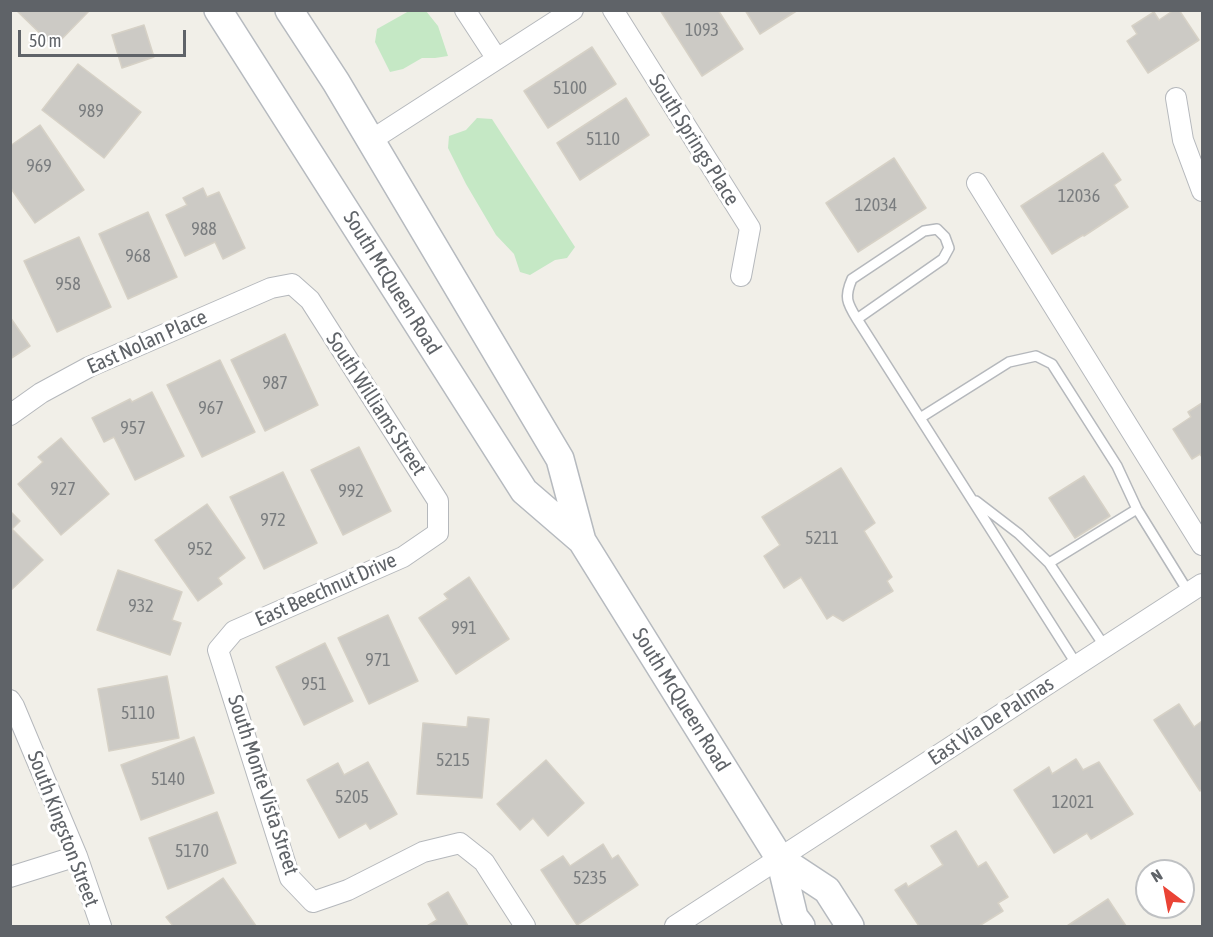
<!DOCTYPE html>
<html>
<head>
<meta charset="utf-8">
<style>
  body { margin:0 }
  #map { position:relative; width:1213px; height:937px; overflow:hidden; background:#f1efe8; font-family:"Asap Condensed",sans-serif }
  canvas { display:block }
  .frame { position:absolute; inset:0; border:12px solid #5f6368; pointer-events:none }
  .north { position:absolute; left:1135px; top:859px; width:60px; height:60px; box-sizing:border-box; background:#fff; border:2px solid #bfc1c3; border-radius:50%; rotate:328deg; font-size:16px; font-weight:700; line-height:24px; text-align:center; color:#5f6368 }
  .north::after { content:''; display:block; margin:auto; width:21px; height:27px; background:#ea4335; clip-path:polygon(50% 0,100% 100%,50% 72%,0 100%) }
  .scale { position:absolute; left:18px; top:30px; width:168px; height:27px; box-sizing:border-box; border:3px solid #5f6368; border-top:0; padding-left:8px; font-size:18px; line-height:21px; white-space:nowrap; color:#5f6368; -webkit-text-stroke:4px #fff; paint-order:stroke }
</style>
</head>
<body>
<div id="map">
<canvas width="1213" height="937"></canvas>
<div class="frame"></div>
<div class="north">N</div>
<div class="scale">50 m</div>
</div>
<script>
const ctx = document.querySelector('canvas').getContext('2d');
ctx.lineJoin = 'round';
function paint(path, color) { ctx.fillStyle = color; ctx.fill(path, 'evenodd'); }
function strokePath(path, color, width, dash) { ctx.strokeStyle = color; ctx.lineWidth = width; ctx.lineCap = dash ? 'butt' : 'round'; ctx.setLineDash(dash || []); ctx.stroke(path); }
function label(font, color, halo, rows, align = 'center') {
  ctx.font = font + ' "Asap Condensed",sans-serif'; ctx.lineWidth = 6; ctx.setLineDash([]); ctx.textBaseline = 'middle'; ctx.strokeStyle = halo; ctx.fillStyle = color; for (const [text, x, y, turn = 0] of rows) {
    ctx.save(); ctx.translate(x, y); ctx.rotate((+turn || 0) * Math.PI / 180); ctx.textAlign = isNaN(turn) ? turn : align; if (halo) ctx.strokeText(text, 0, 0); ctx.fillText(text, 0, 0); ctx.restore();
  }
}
const green = new Path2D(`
  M409,11H426L438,26L448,56L435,58H422L403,69L390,72L375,42L377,29Z
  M477,118L492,119L575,247L567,258L555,260L530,275L520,272L514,254L496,235L466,184L448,148L449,136L466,130Z`);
const building = new Path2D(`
  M16,10H90L54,47Z
  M660,10H718L743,49L702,76Z
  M745,10H798L760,34Z
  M1174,10H1179L1199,40L1148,73L1127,41L1137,34L1132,26L1154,12L1159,20Z
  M144,25L154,57L122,68L112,35Z
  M592,47L616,84L548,128L524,91Z
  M78,64L141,112L104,158L42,110Z
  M626,98L649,135L580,180L557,143Z
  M40,125L84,190L35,223L10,187V146Z
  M1103,153L1121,180L1114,185L1128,207L1084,236L1083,235L1052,254L1021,206Z
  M894,158L926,208L858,252L826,203Z
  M203,188L207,197L219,192L245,248L223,259L215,242L185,256L166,215L187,205L183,198Z
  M148,212L177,277L128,299L99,234Z
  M79,237L111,307L57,332L24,261Z
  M10,317L30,346L10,359Z
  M285,334L318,405L265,431L231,360Z
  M220,360L255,432L202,457L167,385Z
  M152,392L184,456L135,480L114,437L104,442L92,418L130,399L132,402Z
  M1202,403V457L1200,454L1192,459L1173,429L1191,417L1188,412Z
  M61,438L109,494L61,535L18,484L43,462L38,457Z
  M359,447L391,511L343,535L311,470Z
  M841,468L875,523L864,531L892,577L887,581L893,591L843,621L833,615L827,619L801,577L784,588L764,556L780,545L762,517Z
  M283,472L317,543L264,569L230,497Z
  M1084,476L1110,516L1075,538L1049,498Z
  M207,504L245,558L218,578L222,584L198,601L155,540Z
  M10,511L20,521L12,529L43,560L10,591Z
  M118,570L182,592L172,620L181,623L170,655L97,630Z
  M469,577L509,639L456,674L419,618L448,599L444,594Z
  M388,615L418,681L369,704L338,638Z
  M325,643L353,701L304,725L276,667Z
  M167,676L179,738L109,751L98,689Z
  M1179,704L1194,727L1202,721V789L1200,791L1154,720Z
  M468,717L489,719L482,798L417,794L423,723L467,727Z
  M194,737L214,793L141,820L121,765Z
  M1076,759L1083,770L1099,762L1133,814L1091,839L1087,833L1054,853L1014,790L1049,767L1052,774Z
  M546,760L584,803L548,836L533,818L520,830L497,804Z
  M368,762L397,814L370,829L366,823L339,838L307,780L338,763L344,775Z
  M217,812L236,863L168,889L149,838Z
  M956,831L978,867L986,862L1008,897L998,903L1003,911L979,926H919L895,890L906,883L908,887L943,865L931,846Z
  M603,844L612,859L618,855L638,885L577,925L541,870L563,856L570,866Z
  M223,878L256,926H173L166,917Z
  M448,892L468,926H427L437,920L428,904Z
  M1108,899L1126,926H1067Z`);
const service = new Path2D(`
  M857,319L943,259L949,248L945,237L937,229L924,231L852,279C844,297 847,303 857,319L920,418
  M976,501L1019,534L1049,563L1137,509
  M1049,563L1105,647
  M1077,665L920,418L1009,362L1036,356L1052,364L1117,466L1137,509L1189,593`);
const minor = new Path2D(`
  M465,10L497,59
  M613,10L750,228L741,276
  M1176,98L1183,140L1202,191
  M370,141L573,10
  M977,183L1202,545
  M10,415L41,393L89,367L271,288L292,284L310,300L438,501V533L403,557L234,631L218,650L290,878L313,902L348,890L423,852L460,843L484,862L525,926
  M10,700L14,706L77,856L101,926
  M10,877L77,856
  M675,926L1202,584`);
const secondary = new Path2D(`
  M218,10L524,491L582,541
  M289,10L336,82L560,459L582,541L780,859L794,917L801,926
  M780,859L827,890L850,926`);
const numberNames = [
  ["1093",702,30],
  ["5100",570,88],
  ["989",91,111],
  ["5110",603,139],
  ["969",39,166],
  ["12036",1079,196],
  ["12034",876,205],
  ["988",204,229],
  ["968",138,256],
  ["958",68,284],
  ["987",275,383],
  ["967",211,408],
  ["957",133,428],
  ["927",63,489],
  ["992",351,491],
  ["972",273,520],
  ["5211",822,538],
  ["952",200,549],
  ["932",141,606],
  ["991",464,628],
  ["971",378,660],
  ["951",314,684],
  ["5110",138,713],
  ["5215",453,760],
  ["5140",168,779],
  ["5205",352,797],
  ["12021",1073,802],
  ["5170",192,851],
  ["5235",590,878]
];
const streetNames = [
  ["South Springs Place",694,140,58],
  ["South McQueen Road",392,283,58],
  ["East Nolan Place",147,342,-24],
  ["South Williams Street",376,404,57],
  ["East Beechnut Drive",326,590,-24],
  ["South McQueen Road",681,700,58],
  ["East Via De Palmas",991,721,-33],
  ["South Monte Vista Street",263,785,72],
  ["South Kingston Street",63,829,69]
];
paint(green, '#c5e8c5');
paint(building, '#cccac5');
strokePath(building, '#d6d1c6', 1.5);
strokePath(service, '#b5b8bc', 12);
strokePath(minor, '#b5b8bc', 22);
strokePath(secondary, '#b6babf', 30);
strokePath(service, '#fff', 9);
strokePath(minor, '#fff', 20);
strokePath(secondary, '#fff', 27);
label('18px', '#7a7d7f', null, numberNames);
label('21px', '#5f6368', '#fff', streetNames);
</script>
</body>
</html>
